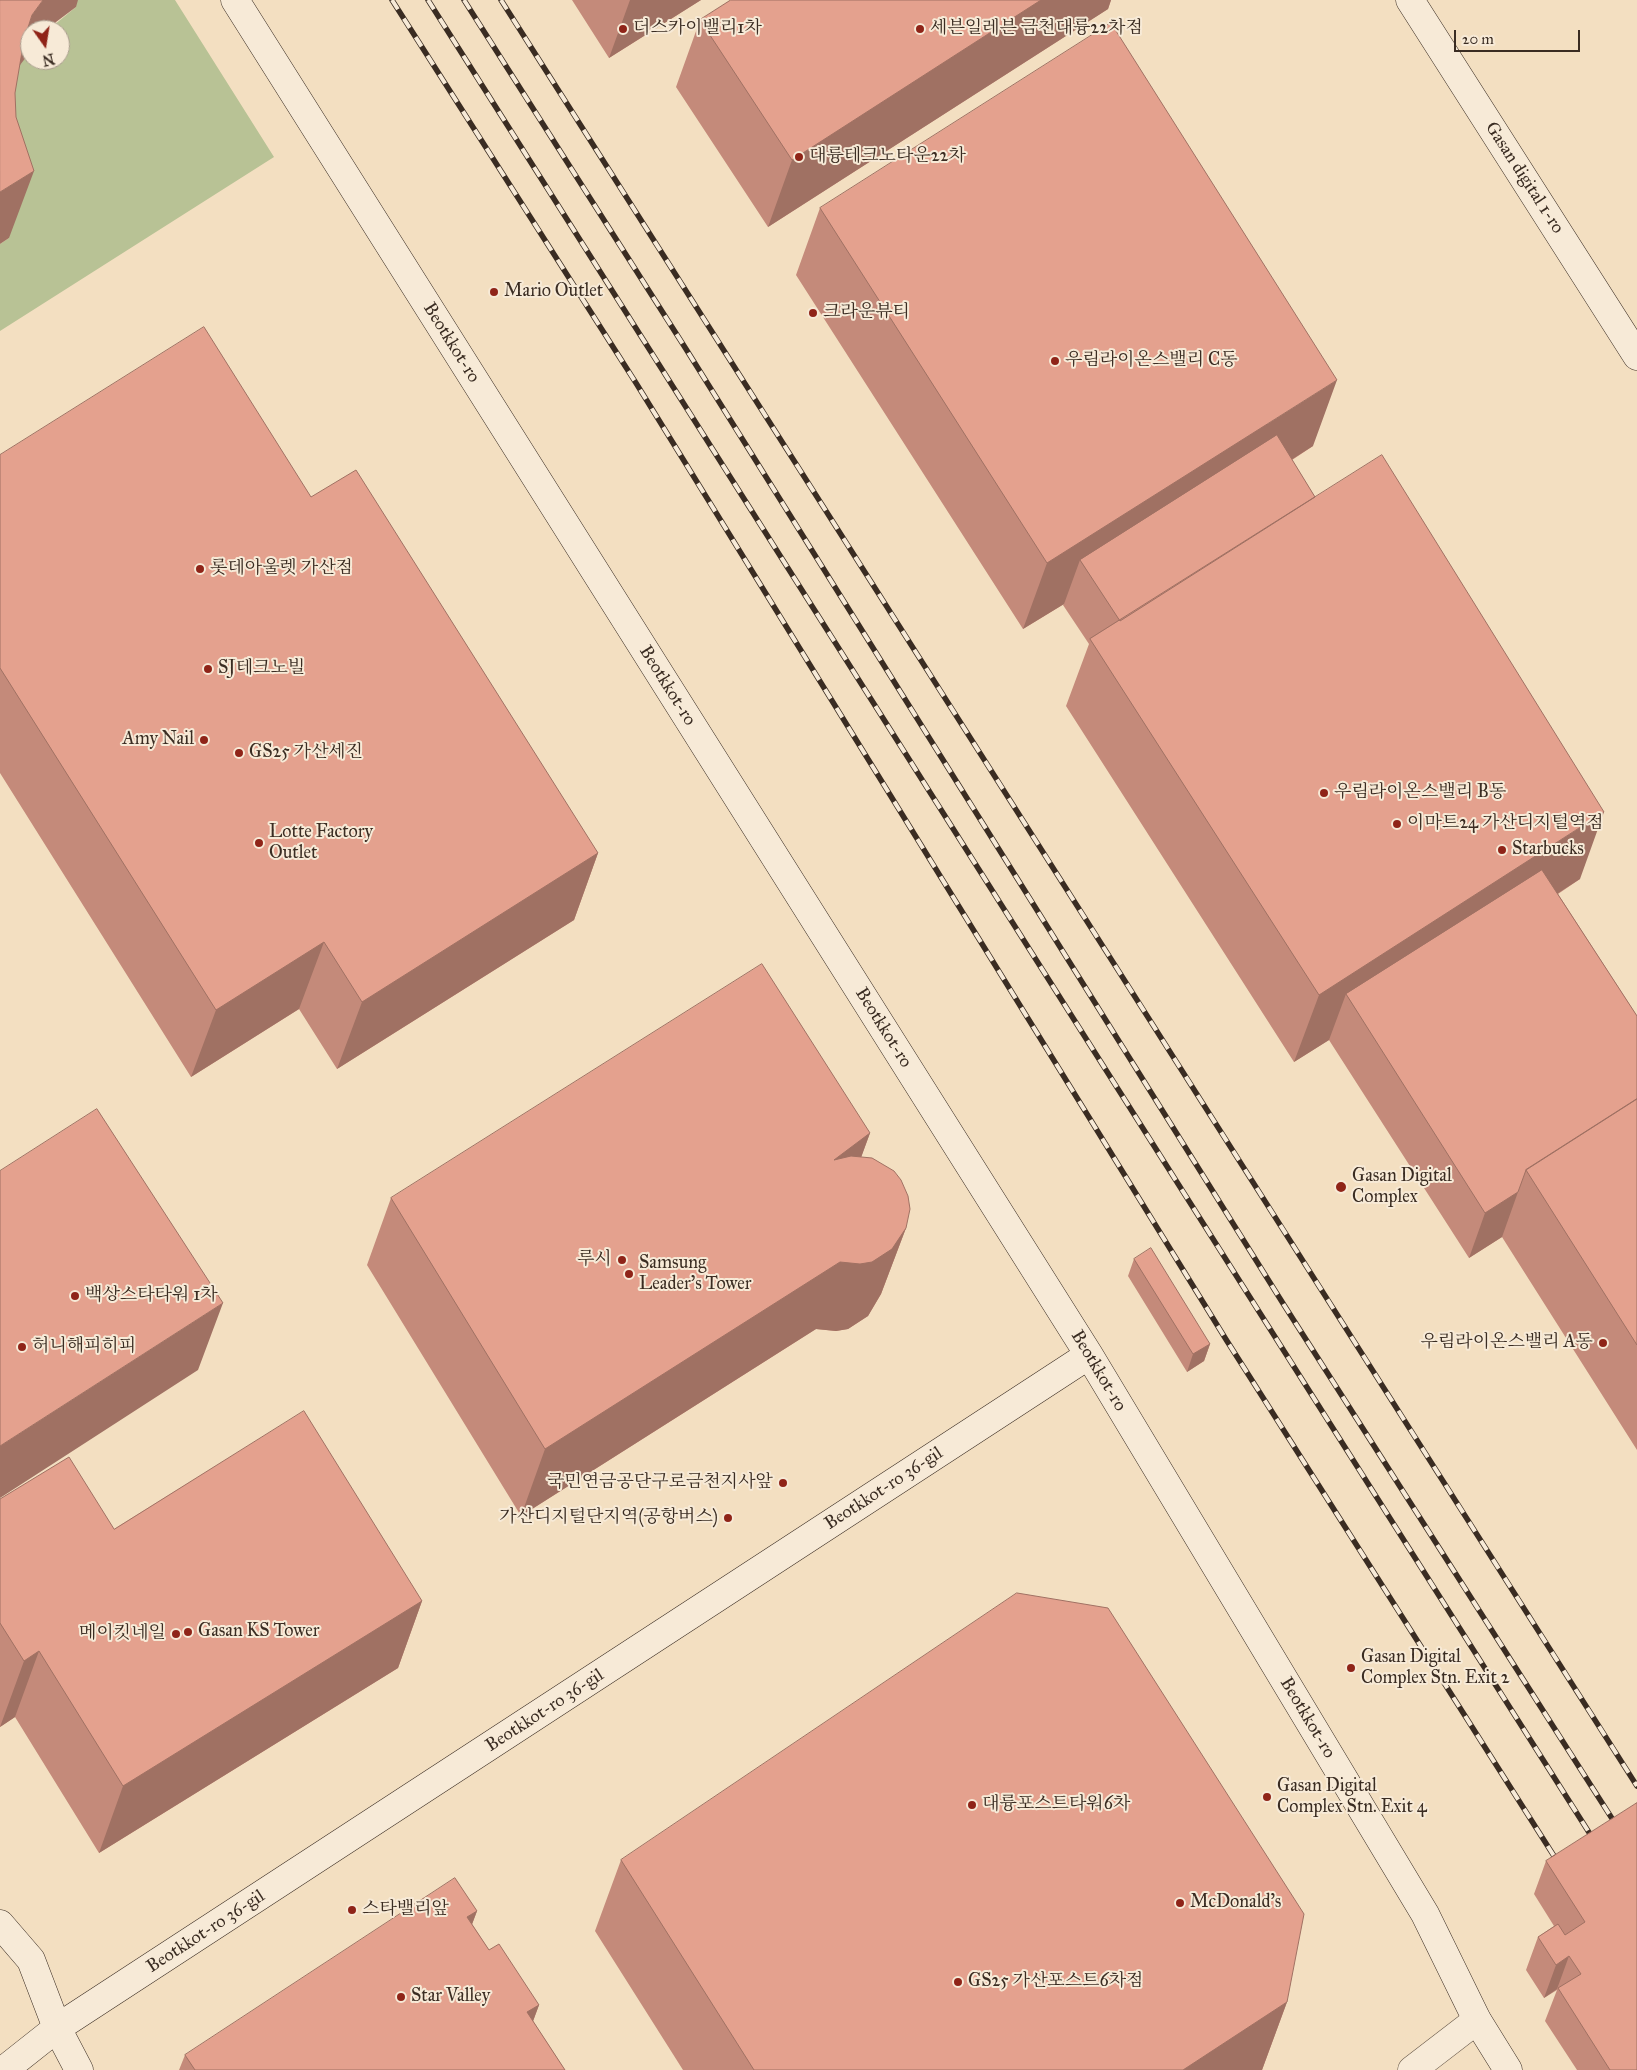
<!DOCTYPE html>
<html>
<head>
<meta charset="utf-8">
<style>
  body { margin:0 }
  #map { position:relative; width:1637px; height:2070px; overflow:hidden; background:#f3dfc1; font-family:"IM FELL Great Primer",serif }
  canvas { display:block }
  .north { position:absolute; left:20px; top:20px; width:50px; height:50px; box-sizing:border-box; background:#f7ead7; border:1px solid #ab9e8f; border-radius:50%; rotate:167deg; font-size:14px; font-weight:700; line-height:20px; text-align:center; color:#3a2c22 }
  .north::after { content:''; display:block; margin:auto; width:18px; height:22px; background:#8f2418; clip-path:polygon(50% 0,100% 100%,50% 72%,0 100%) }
  .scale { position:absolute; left:1454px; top:30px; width:126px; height:22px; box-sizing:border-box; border:2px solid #3a2c22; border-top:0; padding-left:6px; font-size:15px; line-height:18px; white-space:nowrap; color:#3a2c22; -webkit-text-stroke:4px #f7ead7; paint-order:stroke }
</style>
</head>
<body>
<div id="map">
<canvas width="1637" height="2070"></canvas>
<div class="north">N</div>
<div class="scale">20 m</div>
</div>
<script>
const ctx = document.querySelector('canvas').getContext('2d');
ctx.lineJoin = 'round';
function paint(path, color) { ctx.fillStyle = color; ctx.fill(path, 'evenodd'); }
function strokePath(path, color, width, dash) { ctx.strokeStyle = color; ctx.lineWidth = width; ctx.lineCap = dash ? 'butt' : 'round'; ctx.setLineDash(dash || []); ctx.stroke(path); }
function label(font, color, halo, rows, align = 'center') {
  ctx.font = font + ' "IM FELL Great Primer","Noto Serif KR",serif'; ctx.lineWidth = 4; ctx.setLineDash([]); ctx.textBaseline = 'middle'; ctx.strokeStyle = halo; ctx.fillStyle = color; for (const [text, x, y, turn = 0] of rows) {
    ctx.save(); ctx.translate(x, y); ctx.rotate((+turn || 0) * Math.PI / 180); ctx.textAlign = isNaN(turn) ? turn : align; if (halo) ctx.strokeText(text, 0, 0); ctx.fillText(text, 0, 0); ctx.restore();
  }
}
const green = new Path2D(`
  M72,0H175L274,157L0,331V244L9,238L7,82L30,50V60H60V30H48L76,7Z`);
const street = new Path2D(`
  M1412,2070L1477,2020`);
const secondary = new Path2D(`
  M235,0L1089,1355L1425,1914L1477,2020L1508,2070
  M1410,0L1637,356
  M0,1924L31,1960L57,2028L79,2070
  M4,2070L57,2028L1089,1355`);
const rail = new Path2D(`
  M392,0L636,383L1227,1341L1561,1867
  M428,0L1597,1845
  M464,0L686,349L1284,1305L1620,1831
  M501,0L1637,1786`);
const wall = new Path2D(`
  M572,0H701L609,58Z
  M731,0H1111L1108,9L768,227L676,87L700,20Z
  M820,208L1313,446L1292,460L1315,497L1580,879L1558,894L1637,1016V1450L1502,1237L1469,1258L1329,1040L1294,1062L1066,706L1089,644L1063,605L1064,604L1023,629L796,275Z
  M0,455L311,497L598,853L574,920L337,1069L299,1009L191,1077L0,773Z
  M870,1133L861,1157L906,1228L881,1294L868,1316L848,1329L836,1331L816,1329L521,1516L367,1265L391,1198Z
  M1134,1259L1210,1344L1204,1361L1187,1372L1128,1276Z
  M0,1499L114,1529L422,1601L398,1668L99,1853L15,1717L0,1727Z
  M1637,1803V2070H1577L1545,2021L1557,1990L1544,1998L1526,1970L1538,1937L1554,1926L1534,1894L1546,1861Z
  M621,1860L1287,2002L1262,2070H683L595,1931Z
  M477,1911L472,1924L489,1950L539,2005L533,2021L565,2070H179L185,2055Z`);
const shadedWall = new Path2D(`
  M43,0H78L76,7L56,22L48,30H30V52L7,82L32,15Z
  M630,0H701L609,58Z
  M1041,0H1111L1108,9L768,227L792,160Z
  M34,171L9,238L0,244V192Z
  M1337,380L1313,446L1096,584L1080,560L1064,604L1023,629L1047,563Z
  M1604,812L1580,879L1362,1019L1346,994L1329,1040L1294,1062L1319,995Z
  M598,853L574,920L337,1069L362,1002Z
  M324,942L299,1009L191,1077L216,1010Z
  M870,1133L846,1199L834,1160Z
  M1518,1192L1502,1237L1469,1258L1485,1213Z
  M906,1228L881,1294L868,1316L848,1329L836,1331L816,1329L521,1516L545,1449L840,1262Z
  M223,1303L198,1370L0,1498V1446Z
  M1210,1344L1204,1361L1187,1372L1193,1354Z
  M422,1601L398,1668L99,1853L123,1786Z
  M39,1651L15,1717L0,1727L24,1661Z
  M477,1911L452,1978L467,1917Z
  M1569,1956L1557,1989L1544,1998L1556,1965Z
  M1287,2002L1262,2070H1183Z
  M539,2005L515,2070L527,2012Z`);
const building = new Path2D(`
  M0,0H43L32,15L24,40L15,93L16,117L34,171L0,192Z
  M731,0H1041L792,160L700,20Z
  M1111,23L1337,380L1047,563L820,208Z
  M204,327L311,497L356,470L598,853L362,1002L324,942L216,1010L0,668V455Z
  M1277,435L1315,497L1120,621L1080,560Z
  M1382,455L1604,812L1319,995L1090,639Z
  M1542,870L1637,1016V1099L1526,1170L1518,1192L1485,1213L1346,994Z
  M762,964L870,1133L834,1160L851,1156L872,1158L894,1171L901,1180L908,1196L910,1209L906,1228L892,1249L872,1262L860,1264L840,1262L545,1449L391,1198Z
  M1637,1099V1345L1526,1170Z
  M97,1109L223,1303L0,1446V1171Z
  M1151,1248L1210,1344L1193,1354L1134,1259Z
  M304,1411L422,1601L123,1786L39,1651L24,1661L0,1623V1499L69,1457L114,1529Z
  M1017,1593L1108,1608L1304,1914L1287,2002L1183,2070H754L621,1860Z
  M1637,1803V2070H1610L1558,1988L1581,1974L1569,1956L1556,1965L1538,1937L1558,1924L1565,1935L1585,1922L1546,1861Z
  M455,1878L477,1911L467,1917L489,1950L499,1944L539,2005L527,2012L565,2070H195L185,2055Z`);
const markers = [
  [623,29,5,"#8f2418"],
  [920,29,5,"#8f2418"],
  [799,157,5,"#8f2418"],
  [494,292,5,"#8f2418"],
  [813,313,5,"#8f2418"],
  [1055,361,5,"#8f2418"],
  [200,569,5,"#8f2418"],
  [208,669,5,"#8f2418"],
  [204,740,5,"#8f2418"],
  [239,753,5,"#8f2418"],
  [1324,793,5,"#8f2418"],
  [1397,824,5,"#8f2418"],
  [259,843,5,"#8f2418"],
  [1502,850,5,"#8f2418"],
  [1341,1187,6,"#8f2418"],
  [622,1260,5,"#8f2418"],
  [629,1274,5,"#8f2418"],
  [75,1296,5,"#8f2418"],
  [1603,1343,5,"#8f2418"],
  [22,1347,5,"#8f2418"],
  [783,1483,5,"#8f2418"],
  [728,1518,5,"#8f2418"],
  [188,1632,5,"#8f2418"],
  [176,1634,5,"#8f2418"],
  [1351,1668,5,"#8f2418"],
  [1267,1797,5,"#8f2418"],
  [972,1805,5,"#8f2418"],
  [1180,1903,5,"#8f2418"],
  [352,1910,5,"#8f2418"],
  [958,1982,5,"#8f2418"],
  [401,1997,5,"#8f2418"]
];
const poiNames = [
  ["더스카이밸리1차",633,29],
  ["세븐일레븐 금천대륭22차점",930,29],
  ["대륭테크노타운22차",809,157],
  ["Mario Outlet",504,292],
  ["크라운뷰티",823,313],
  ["우림라이온스밸리 C동",1065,361],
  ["롯데아울렛 가산점",210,569],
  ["SJ테크노빌",218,669],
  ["Amy Nail",194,740,"right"],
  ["GS25 가산세진",249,753],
  ["우림라이온스밸리 B동",1334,793],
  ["이마트24 가산디지털역점",1407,824],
  ["Lotte Factory",269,833],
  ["Outlet",269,854],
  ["Starbucks",1512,850],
  ["Gasan Digital",1352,1177],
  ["Complex",1352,1198],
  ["루시",612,1260,"right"],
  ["Samsung",639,1264],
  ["Leader's Tower",639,1285],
  ["백상스타타워 1차",85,1296],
  ["우림라이온스밸리 A동",1593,1343,"right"],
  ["허니해피히피",32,1347],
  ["국민연금공단구로금천지사앞",773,1483,"right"],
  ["가산디지털단지역(공항버스)",718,1518,"right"],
  ["Gasan KS Tower",198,1632],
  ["메이킷네일",166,1634,"right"],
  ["Gasan Digital",1361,1658],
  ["Complex Stn. Exit 2",1361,1679],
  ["Gasan Digital",1277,1787],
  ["Complex Stn. Exit 4",1277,1808],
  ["대륭포스트타워6차",982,1805],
  ["McDonald's",1190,1903],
  ["스타밸리앞",362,1910],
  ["GS25 가산포스트6차점",968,1982],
  ["Star Valley",411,1997]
];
const streetNames = [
  ["Gasan digital 1-ro",1524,178,57],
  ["Beotkkot-ro",451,343,58],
  ["Beotkkot-ro",667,686,58],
  ["Beotkkot-ro",883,1028,58],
  ["Beotkkot-ro",1098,1371,59],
  ["Beotkkot-ro 36-gil",884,1489,-33],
  ["Beotkkot-ro 36-gil",545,1711,-33],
  ["Beotkkot-ro",1307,1718,59],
  ["Beotkkot-ro 36-gil",206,1932,-33]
];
paint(green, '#b8c295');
strokePath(street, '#68594a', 29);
strokePath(secondary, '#3a2c22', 29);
strokePath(street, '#f7ead7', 28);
strokePath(secondary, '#f7ead7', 28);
strokePath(rail, '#3a2c22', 5.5);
strokePath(rail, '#f7ead7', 4, [11]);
paint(wall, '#c48a7a');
paint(shadedWall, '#a07163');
paint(building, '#e4a18e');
strokePath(building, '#a07163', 1);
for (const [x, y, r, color] of markers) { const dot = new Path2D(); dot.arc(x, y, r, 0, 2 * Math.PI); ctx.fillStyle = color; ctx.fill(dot); strokePath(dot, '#f7ead7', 2); }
label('18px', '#3a2c22', '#f7ead7', poiNames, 'left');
label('18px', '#3a2c22', '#f7ead7', streetNames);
</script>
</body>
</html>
